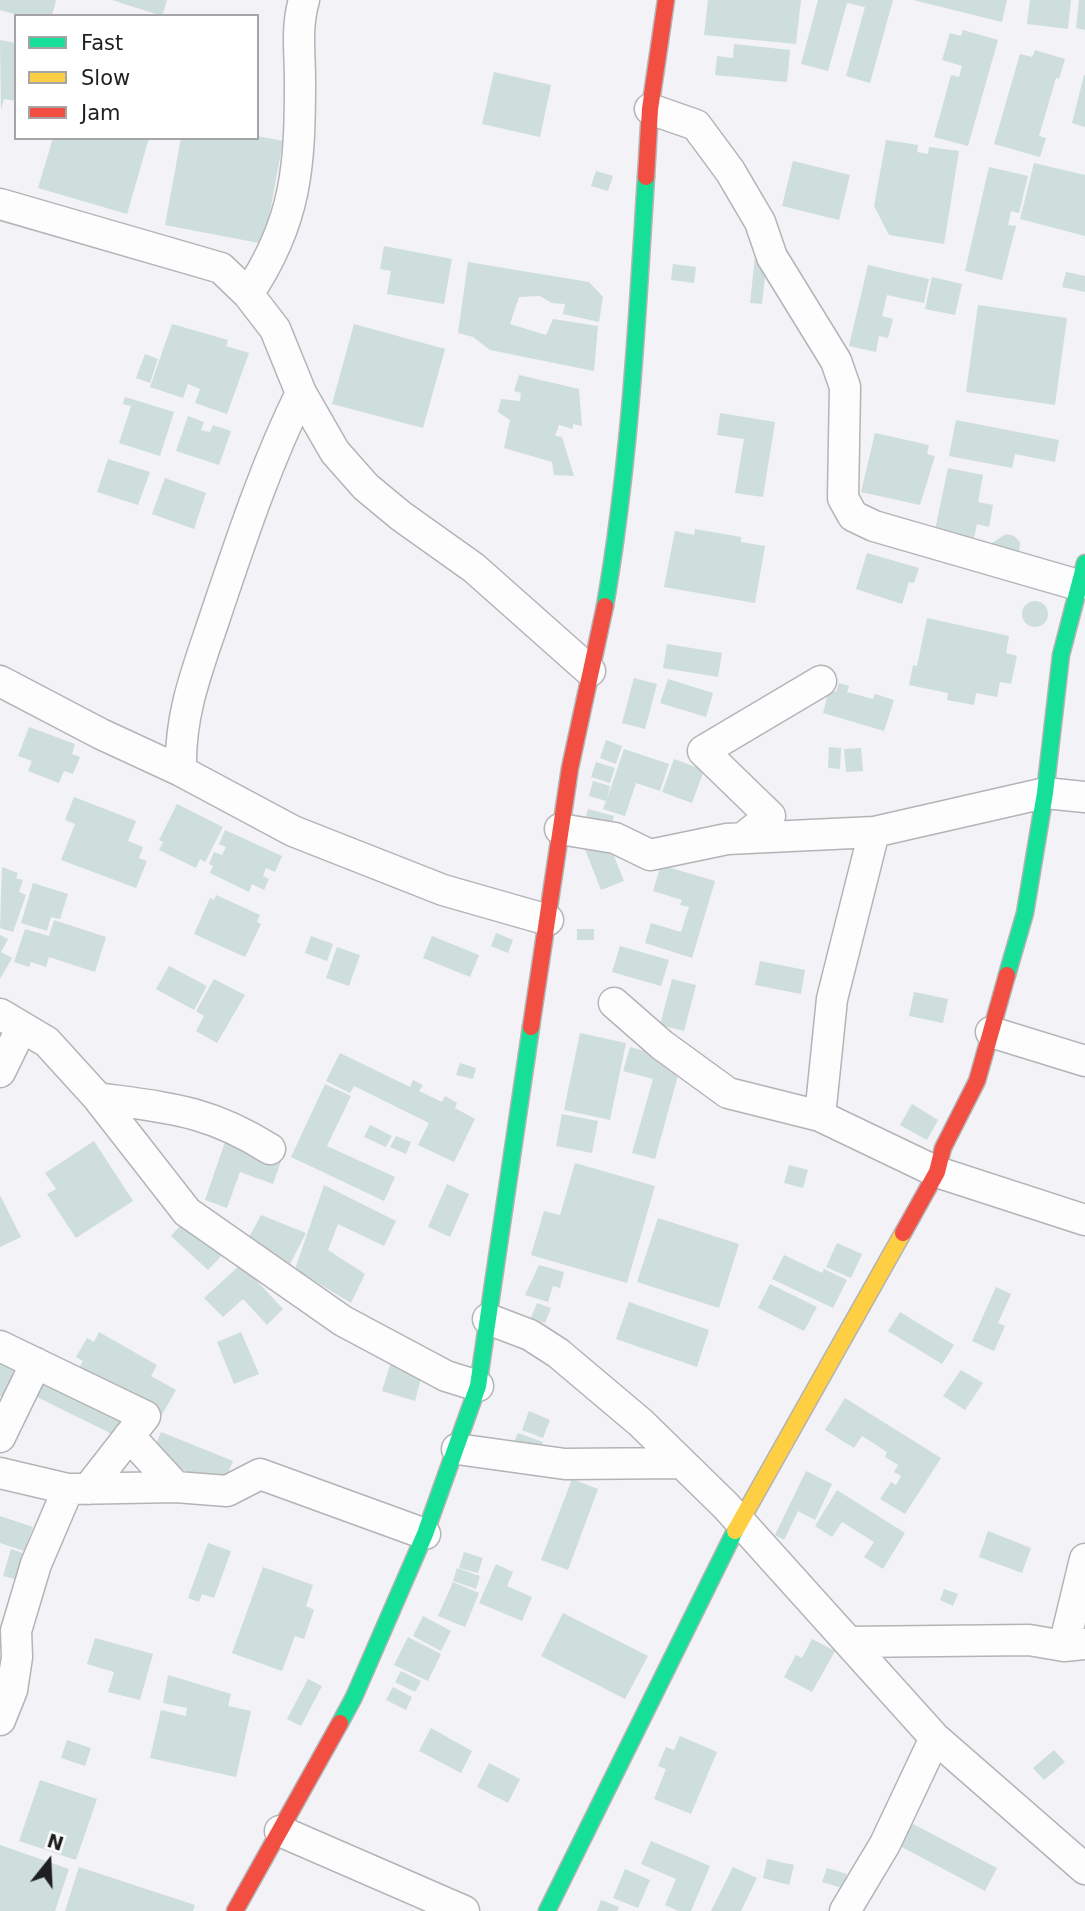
<!DOCTYPE html>
<html>
<head>
<meta charset="utf-8">
<style>
  body { margin:0 }
  #map { position:relative; width:1085px; height:1911px; overflow:hidden; background:#f3f2f6; font-family:"DejaVu Sans",sans-serif }
  canvas { display:block }
  .legend { position:absolute; left:14px; top:14px; width:245px; height:126px; box-sizing:border-box; background:#fff; border:2px solid #a5a5a6; margin:0; padding:9px 12px; list-style:none; font-size:21px; color:#1f1e21 }
  .legend li { display:flex; align-items:center; gap:14px; height:35px }
  .legend b { width:35px; border:2px solid #a5a5a6 }
  .north { position:absolute; left:14px; top:1827px; width:70px; height:70px; -webkit-text-stroke:5px #fff; paint-order:stroke; rotate:18deg; font-size:19px; font-weight:700; line-height:28px; text-align:center; color:#1f1e21 }
  .north::after { content:''; display:block; margin:auto; width:24px; height:32px; background:#1f1e21; clip-path:polygon(50% 0,100% 100%,50% 72%,0 100%) }
</style>
</head>
<body>
<div id="map">
<canvas width="1085" height="1911"></canvas>
<ul class="legend">
<li><b style="height:9px;background:#16e098"></b>Fast</li>
<li><b style="height:9px;background:#ffcf43"></b>Slow</li>
<li><b style="height:9px;background:#f24e42"></b>Jam</li>
</ul>
<div class="north">N</div>
</div>
<script>
const ctx = document.querySelector('canvas').getContext('2d');
ctx.lineJoin = 'round';
function paint(path, color) { ctx.fillStyle = color; ctx.fill(path, 'evenodd'); }
function strokePath(path, color, width, dash) { ctx.strokeStyle = color; ctx.lineWidth = width; ctx.lineCap = dash ? 'butt' : 'round'; ctx.setLineDash(dash || []); ctx.stroke(path); }
const building = new Path2D(`
  M0,0H56L52,16H21L0,10Z
  M112,0H167L162,16Z
  M708,0H801L796,44L704,35Z
  M818,0H893L870,83L846,76L865,7L847,3L828,71L801,64Z
  M913,0H1007L1002,22Z
  M1030,0H1071L1068,29L1027,24Z
  M1079,0H1085V30L1076,28Z
  M963,30L998,40L968,146L934,137L951,75L959,77L962,66L942,60L950,33L961,36Z
  M0,40L16,43V101L4,99L1,110Z
  M734,44L790,50L787,82L715,75L717,56L733,58Z
  M1035,50L1065,59L1059,79L1056,78L1039,136L1046,138L1040,157L994,144L1020,54L1032,57Z
  M494,72L551,85L540,137L482,124Z
  M1084,75H1085V127L1072,123Z
  M257,136L283,141L264,244L165,225L181,138Z
  M53,138H149L127,214L38,188Z
  M886,140L918,145L917,152L928,154L929,147L959,151L944,244L889,235L874,206Z
  M793,161L850,175L839,220L782,206Z
  M1034,163L1085,175V236L1020,219Z
  M989,167L1028,176L1019,213L1011,211L1008,225L1016,226L1002,280L965,271Z
  M596,171L613,176L608,191L591,186Z
  M384,246L452,259L444,304L387,294L391,271L380,269Z
  M755,257L767,258L762,304L750,303Z
  M468,262L589,282L603,297L599,322L563,314L565,304L552,303L540,296L519,297L510,324L546,335L553,319L598,326L594,371L490,350L473,337L458,333Z
  M673,264L696,267L694,283L671,280Z
  M868,265L929,279L924,303L887,295L882,316L893,319L888,338L879,336L876,352L849,346Z
  M1066,272L1085,276V292L1062,287Z
  M932,277L962,284L955,315L925,309Z
  M978,305L1067,318L1055,405L966,392Z
  M172,324L228,340L226,346L249,353L227,414L195,403L200,389L188,384L183,398L150,387Z
  M354,324L445,349L423,428L332,404Z
  M145,354L158,359L150,383L136,378Z
  M519,375L579,389L582,426L573,424V429L559,425L555,436L562,437L574,476L554,475L552,462L504,448L510,420L498,412L501,399L520,401L521,393L514,391Z
  M125,397L174,412L160,456L119,443L131,406L123,404Z
  M720,413L775,422L763,497L735,493L744,439L717,435Z
  M188,416L204,422L201,430L210,432L213,425L231,431L219,465L176,451Z
  M956,420L1059,440L1055,462L1015,454L1012,468L949,456Z
  M875,433L929,445L927,454L935,456L920,505L861,492Z
  M108,459L150,472L138,505L97,492Z
  M948,468L983,475L978,502L993,505L989,527L977,524L974,538L935,530Z
  M165,478L206,493L194,529L152,514Z
  M695,529L741,537V542L765,546L755,603L664,587L675,531L694,535Z
  M1006,534L1014,536L1020,542L1019,559L992,552V543Z
  M867,553L919,568L914,583L909,582L902,604L856,589Z
  M1022 614a13 13 0 1 1 26 0a13 13 0 1 1-26 0Z
  M927,618L1009,636L1006,653L1017,656L1011,684L1000,682L997,697L976,693L974,705L947,700L948,693L909,685L913,665L917,666Z
  M667,644L722,653L718,677L663,668Z
  M634,678L657,684L645,729L622,723Z
  M668,679L713,693L706,717L660,703Z
  M839,683L849,686L847,692L873,699L875,694L894,700L884,731L823,713L829,690L836,692Z
  M29,727L75,744L72,754L80,757L73,774L64,771L59,783L28,771L32,761L18,756Z
  M606,740L622,746L616,764L600,758Z
  M829,747L841,748L840,769L828,768Z
  M861,748L863,771L846,772L844,749Z
  M624,749L669,764L660,791L636,783L625,816L603,809L606,801L589,796L593,781L610,786L607,799Z
  M674,759L704,770L692,803L662,792Z
  M596,762L615,768L610,783L591,777Z
  M74,797L136,821L128,841L143,847L139,858L147,861L136,888L61,860L75,824L65,820Z
  M177,804L223,827L205,862L200,859L196,868L159,850L163,842L159,840Z
  M588,809L614,816L609,834L583,827Z
  M225,830L282,856L275,872L266,868L263,876L269,879L264,890L252,884L249,892L210,873L213,866L209,864L214,852L222,855L226,847L219,844Z
  M607,838L624,881L601,890L584,847Z
  M661,865L715,881L692,958L645,943L651,923L681,932L689,907L680,905L682,900L653,891Z
  M2,867L18,873L16,878L23,880L19,892L26,895L13,932L0,928Z
  M33,883L68,894L60,919L51,917L47,931L21,923Z
  M216,895L260,915L257,922L261,924L245,957L194,934L210,898L214,900Z
  M54,920L106,937L95,972L49,957L46,967L31,962L29,967L14,962L25,929L49,936Z
  M577,929H594V940H577Z
  M496,933L513,940L508,953L491,946Z
  M0,935L8,939L1,952L12,958L0,979Z
  M311,936L333,944L327,961L305,953Z
  M432,936L479,955L470,977L423,958Z
  M620,946L669,960L661,986L612,972Z
  M337,947L360,955L349,986L326,978Z
  M760,961L805,970L801,994L755,985Z
  M169,966L207,986L194,1010L156,989Z
  M214,979L245,995L217,1043L196,1031L204,1016L196,1011Z
  M672,979L696,985L684,1031L660,1025Z
  M914,992L948,999L943,1023L909,1016Z
  M580,1033L626,1043L610,1120L564,1110Z
  M630,1047L682,1061L655,1159L632,1153L653,1079L623,1071Z
  M340,1053L410,1087L413,1080L423,1085L419,1091L442,1102L445,1096L457,1103L455,1108L475,1119L454,1162L418,1145L429,1123L354,1086L350,1093L326,1081Z
  M460,1063L476,1068L473,1079L456,1075Z
  M325,1084L351,1096L327,1146L395,1177L384,1201L291,1157Z
  M912,1104L938,1120L927,1140L900,1125Z
  M562,1114L598,1121L592,1153L556,1146Z
  M370,1125L392,1136L386,1147L364,1137Z
  M396,1136L411,1142L406,1154L390,1147Z
  M94,1141L133,1201L76,1238L47,1194L56,1189L45,1173Z
  M225,1142L281,1161L273,1184L240,1172L227,1208L205,1200Z
  M575,1163L655,1186L627,1283L531,1255L544,1211L560,1215Z
  M789,1165L808,1170L803,1188L784,1183Z
  M447,1184L469,1194L450,1237L428,1227Z
  M324,1185L396,1221L384,1246L338,1224L328,1250L365,1274L351,1303L295,1269Z
  M0,1195L21,1237L0,1247Z
  M261,1215L306,1233L290,1264L247,1241Z
  M188,1217L225,1252L208,1270L171,1236Z
  M658,1218L739,1244L719,1308L637,1282Z
  M837,1243L862,1254L851,1278L826,1267Z
  M784,1255L822,1273L824,1269L847,1280L833,1308L772,1279Z
  M241,1264L283,1309L267,1325L243,1299L223,1317L204,1298Z
  M539,1265L564,1272L560,1288L553,1286L548,1302L525,1295Z
  M770,1284L817,1307L804,1331L758,1308Z
  M996,1287L1011,1294L998,1323L1005,1326L994,1351L972,1341Z
  M629,1302L709,1330L697,1367L616,1339Z
  M537,1303L551,1308L545,1323L531,1318Z
  M900,1312L954,1345L942,1364L888,1331Z
  M99,1332L157,1365L151,1376L176,1390L160,1418L78,1370L83,1361L76,1357L87,1338L94,1342Z
  M241,1332L259,1374L234,1384L217,1342Z
  M0,1356L26,1365L13,1400L0,1396Z
  M390,1365L422,1375L415,1401L382,1391Z
  M41,1369L130,1413L118,1437L29,1393Z
  M961,1370L983,1383L965,1410L943,1396Z
  M845,1398L941,1458L905,1514L880,1499L891,1482L896,1485L901,1476L894,1472L898,1465L885,1457L887,1452L862,1436L854,1448L825,1430Z
  M529,1411L550,1420L543,1438L522,1430Z
  M161,1432L233,1461L223,1486L151,1457Z
  M518,1433L543,1442L536,1458L511,1449Z
  M806,1471L832,1484L815,1520L798,1511L784,1540L775,1535Z
  M572,1479L598,1489L568,1570L541,1560Z
  M837,1490L905,1533L883,1569L864,1557L874,1542L842,1522L832,1537L815,1526Z
  M0,1516L33,1527L24,1551L0,1543Z
  M988,1531L1031,1548L1022,1573L979,1557Z
  M208,1543L231,1551L214,1598L202,1594L199,1602L188,1598Z
  M11,1549L23,1553L15,1579L3,1576Z
  M464,1552L483,1558L478,1573L459,1568Z
  M496,1564L513,1572L507,1586L532,1597L522,1621L479,1603Z
  M263,1567L313,1585L306,1606L314,1610L304,1639L295,1636L282,1671L232,1653Z
  M457,1568L480,1576L476,1589L453,1581Z
  M453,1582L479,1593L465,1627L438,1616Z
  M944,1589L958,1594L953,1606L940,1600Z
  M563,1613L648,1656L625,1699L541,1656Z
  M423,1616L451,1631L441,1651L413,1636Z
  M408,1637L441,1654L428,1681L394,1665Z
  M95,1638L153,1654L140,1700L108,1692L114,1672L87,1664Z
  M812,1639L835,1651L812,1692L784,1677L796,1655L802,1658Z
  M401,1671L421,1681L415,1692L395,1682Z
  M168,1675L231,1694L228,1706L251,1711L236,1777L150,1758L161,1710L186,1716L187,1708L163,1703Z
  M308,1679L322,1686L301,1726L287,1719Z
  M393,1687L412,1697L406,1710L386,1700Z
  M431,1728L472,1751L461,1773L419,1751Z
  M680,1736L717,1752L691,1814L654,1799L666,1769L658,1766L666,1747L674,1750Z
  M67,1740L91,1748L85,1766L61,1758Z
  M1054,1750L1065,1762L1044,1780L1033,1768Z
  M489,1763L520,1779L508,1803L477,1787Z
  M40,1780L97,1799L76,1860L19,1841Z
  M911,1823L997,1868L985,1891L898,1845Z
  M651,1841L710,1866L691,1911H678L665,1905L676,1879L641,1864Z
  M0,1845L69,1869L55,1911H0Z
  M767,1859L794,1865L789,1885L763,1878Z
  M79,1867L195,1905L193,1911H65Z
  M733,1867L757,1878L741,1911H711Z
  M827,1868L847,1874L842,1888L822,1882Z
  M625,1869L650,1880L638,1908L613,1898Z
  M601,1900L619,1907L617,1911H597Z`);
const street = new Path2D(`
  M650,109L696,125L730,171L760,222L772,257L836,361L845,387L843,498L853,516L874,526L1078,585
  M0,204L221,268L248,294L275,329L301,393L335,452L366,487L401,516L474,568L590,671
  M248,294C297,221 300,166 300,80C300,53 296,27 304,0
  M0,681L101,734L181,771L293,831L443,890L548,920
  M181,771C179,712 199,666 217,611C242,537 266,464 301,393
  M1085,797L1045,793L874,832L832,999L820,1116L937,1172L1085,1220
  M560,829L615,838L650,855L727,839L874,832
  M743,838L770,816L703,751L821,681
  M614,1003L662,1045L728,1093L820,1116
  M0,1014L47,1042L98,1098L187,1212L343,1321L446,1376L478,1386
  M991,1032L1085,1061
  M0,1072L22,1027
  M98,1098C169,1108 208,1110 270,1149
  M488,1319L530,1335L558,1353L641,1423L726,1506L935,1738L1085,1869
  M0,1346L145,1416L88,1489
  M129,1436L176,1487
  M0,1437L36,1363
  M457,1449L565,1464L681,1463
  M0,1473L68,1489L176,1487L227,1491L260,1474L425,1534
  M849,1642L1029,1640L1064,1646L1085,1644
  M1064,1646L1085,1559
  M0,1720L12,1690L17,1657L16,1631L36,1564L68,1489
  M280,1831L464,1911
  M845,1911L885,1844L935,1738`);
const fast = new Path2D(`
  M605,606C630,463 637,321 646,177
  M1007,975L1025,913L1045,793L1061,655L1085,563
  M340,1723L354,1697L425,1534L478,1386L531,1027
  M547,1911L735,1531`);
const slow = new Path2D(`
  M735,1531L903,1233`);
const jam = new Path2D(`
  M646,177L650,109L666,0
  M531,1027L570,768L605,606
  M903,1233L937,1172L943,1148L977,1081L1007,975
  M235,1911L340,1723`);
paint(building, '#cddedc');
strokePath(street, '#b4b3b6', 33);
strokePath(fast, '#b4b3b6', 19);
strokePath(slow, '#b4b3b6', 19);
strokePath(jam, '#b4b3b6', 19);
strokePath(street, '#fdfdfe', 30);
strokePath(fast, '#16e098', 16);
strokePath(slow, '#ffcf43', 16);
strokePath(jam, '#f24e42', 16);
</script>
</body>
</html>
